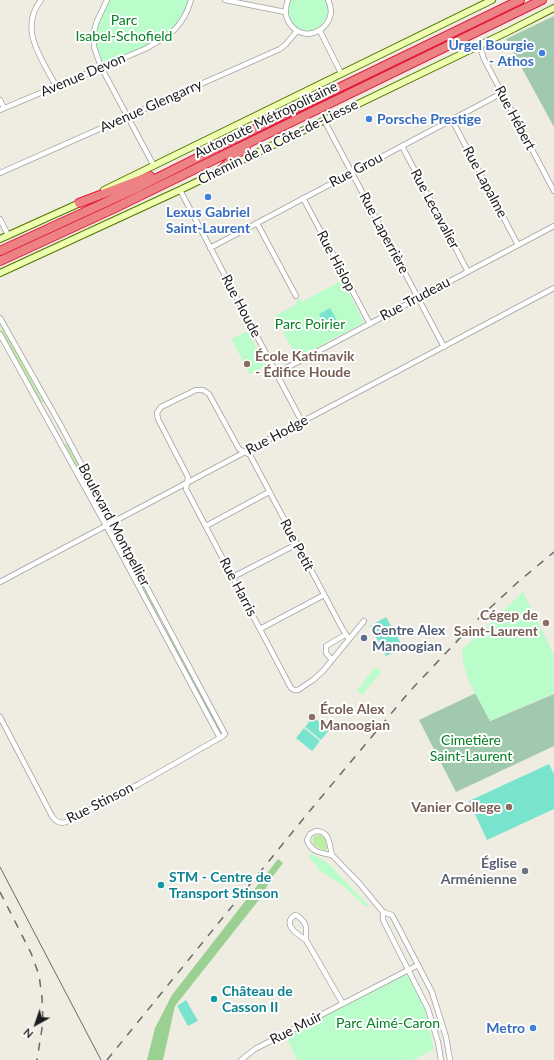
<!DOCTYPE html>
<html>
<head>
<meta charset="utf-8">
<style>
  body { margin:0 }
  #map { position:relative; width:554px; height:1060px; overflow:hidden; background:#efece1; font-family:Lato,sans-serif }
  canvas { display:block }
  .north { position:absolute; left:16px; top:1004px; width:40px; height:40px; -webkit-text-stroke:3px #fff; paint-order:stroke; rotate:220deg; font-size:11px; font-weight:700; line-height:16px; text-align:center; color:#1c1c1c }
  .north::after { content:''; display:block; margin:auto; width:14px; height:18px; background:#1c1c1c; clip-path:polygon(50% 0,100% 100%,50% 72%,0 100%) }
</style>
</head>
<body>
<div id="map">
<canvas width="554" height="1060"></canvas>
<div class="north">N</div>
</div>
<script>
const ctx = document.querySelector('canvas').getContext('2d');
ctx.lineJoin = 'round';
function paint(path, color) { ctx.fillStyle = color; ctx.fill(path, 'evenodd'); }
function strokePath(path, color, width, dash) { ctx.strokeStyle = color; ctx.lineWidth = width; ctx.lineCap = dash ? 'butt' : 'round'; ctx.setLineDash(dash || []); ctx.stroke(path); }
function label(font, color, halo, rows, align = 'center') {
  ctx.font = font + ' Lato,sans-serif'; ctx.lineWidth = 4; ctx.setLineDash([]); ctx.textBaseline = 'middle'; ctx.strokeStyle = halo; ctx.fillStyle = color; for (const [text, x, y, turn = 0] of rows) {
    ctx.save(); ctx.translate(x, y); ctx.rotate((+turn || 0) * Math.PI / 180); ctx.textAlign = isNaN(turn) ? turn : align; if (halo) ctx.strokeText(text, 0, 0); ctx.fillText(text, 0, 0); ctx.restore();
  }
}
const grass = new Path2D(`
  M0,324L32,380H31L44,403L41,402C33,388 0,337 0,324Z
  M66,443H68L104,513V515L101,513L65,444Z
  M113,529L114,530L160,616L159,617L156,613H155L133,570H132L112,532Z
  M167,628L220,729V730H218L168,638L169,637L165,629Z
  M317,835C325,835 328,844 326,851L315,846L313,844V837Z`);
const forest = new Path2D(`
  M278,859L283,863L270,880L262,896L175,1006L163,1060H147L155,1028L172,995Z`);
const cemetery = new Path2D(`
  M554,16V127L506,39Z
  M476,693L490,721L554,694V746L456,792L419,720Z`);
const park = new Path2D(`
  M107,0H191L184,19L165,39L101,67L94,47L97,21Z
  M288,0H328L331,12L320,31L303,33L286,17Z
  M342,280L363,320V323L297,358L275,316L297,304L296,301L300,299L302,302Z
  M248,331L266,366L250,374L231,339Z
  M523,592L554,655V693L490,721L469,682L463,663L462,650Z
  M375,667L381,672L362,695L357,691Z
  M311,854L328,863L368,905L366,907L342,885L317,869L318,868L309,857Z
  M408,970L422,997L434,1049L413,1060H297L285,1034Z`);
const pitch = new Path2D(`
  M330,308L340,326L329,332L319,314Z
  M386,617L403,647L386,656L370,626Z
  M313,717L329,730L321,740L305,727Z
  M304,728L320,741L312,751L296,738Z
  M549,764L554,774V809L487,840L469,801Z
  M186,1000L198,1021L188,1026L177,1006Z`);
const minor = new Path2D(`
  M41,0C18,29 42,59 56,86
  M107,0L97,21L94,31V47L101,67L154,166
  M225,0L285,12
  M288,0C285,8 284,16 290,24C306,47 341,25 328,0
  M320,31L341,73
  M481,44V50L484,59L554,191
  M0,100L4,108
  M0,110L145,49C169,36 183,28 191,0
  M324,120L444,347
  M452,120L518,245
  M402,146L468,272
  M0,173L280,49L286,44L297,31
  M180,190L302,422
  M303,198L370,324
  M0,219L8,235
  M257,223L296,296
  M210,248L502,93
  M0,318L60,424L225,734L223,736L139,784L66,822C60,824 55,821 52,816L0,717
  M0,334L109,531L220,738
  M277,373L554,226
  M206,526L269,492
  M233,577L297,544
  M0,582L554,288
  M260,629L324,595
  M349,639L343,630L250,455L239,449L209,394L203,390H196L161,407L157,413L158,419L188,477L186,489L291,688L294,690H298L313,680L323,671L364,621
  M332,660L326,653V646L345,635
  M316,831C330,831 329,844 332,855C320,853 311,852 307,840L310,834Z
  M332,855L359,883L383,912L392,915L432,992L446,1037L450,1060
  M383,912V920L428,1009L438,1042L441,1060
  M306,940C298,935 281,924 295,915L298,916L304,922L306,927V940L343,1004
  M241,1060L255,1049L418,965`);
const secondary = new Path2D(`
  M104,190L492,0
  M0,239L82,202
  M0,273L180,190L507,32L554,8`);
const motorway = new Path2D(`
  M221,170L232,159L246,147
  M79,203L150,176
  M0,251L139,187L285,114L520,0
  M0,261L115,208L542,0`);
const tram = new Path2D(`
  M0,867L101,1060`);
const rail = new Path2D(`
  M0,892L31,953L39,975L42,997L43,1022L37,1060
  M107,1060L308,813L410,691L477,620L518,582L554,552`);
const markers = [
  [542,53,4,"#3f7fe0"],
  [369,119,4,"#3f7fe0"],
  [208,197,4,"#3f7fe0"],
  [247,364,4,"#8d6e63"],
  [546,623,4,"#8d6e63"],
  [364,638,4,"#5c6f8a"],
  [312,717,4,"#8d6e63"],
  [509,807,4,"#8d6e63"],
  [525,871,4,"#6b7280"],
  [161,885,4,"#0f9aa8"],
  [214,999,4,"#0f9aa8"],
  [533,1028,4,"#3f7fe0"]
];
const parkNames = [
  ["Parc",124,20],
  ["Isabel-Schofield",124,36],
  ["Parc Poirier",310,324],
  ["Cimetière",471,740],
  ["Saint-Laurent",471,756],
  ["Parc Aimé-Caron",388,1023]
];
const shopNames = [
  ["Urgel Bourgie",534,45],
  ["- Athos",534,61],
  ["Porsche Prestige",377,119,"left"],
  ["Lexus Gabriel",208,212,"center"],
  ["Saint-Laurent",208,228,"center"],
  ["Metro",525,1028]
];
const streetNames = [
  ["Avenue Devon",83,75,-23],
  ["Avenue Glengarry",151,106,-24],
  ["Rue Hébert",515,118,62],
  ["Autoroute Métropolitaine",266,120,-26],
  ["Chemin de la Côte-de-Liesse",278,142,-26],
  ["Rue Grou",356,170,-28],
  ["Rue Lapalme",485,182,62],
  ["Rue Lecavalier",435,209,62],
  ["Rue Laperrière",384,233,62],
  ["Rue Hislop",336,261,62],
  ["Rue Trudeau",415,299,-28],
  ["Rue Houde",241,306,62],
  ["Rue Hodge",277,435,-28],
  ["Boulevard Montpellier",114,525,62],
  ["Rue Petit",297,545,62],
  ["Rue Harris",238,587,62],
  ["Rue Stinson",100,803,-27],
  ["Rue Muir",296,1028,-27]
];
const educationNames = [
  ["École Katimavik",255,356],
  ["- Édifice Houde",255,372],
  ["Cégep de",538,615,"right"],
  ["Saint-Laurent",538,631,"right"],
  ["École Alex",320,709],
  ["Manoogian",320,725],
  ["Vanier College",501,807,"right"]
];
const serviceNames = [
  ["Centre Alex",372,630],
  ["Manoogian",372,646]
];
const worshipNames = [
  ["Église",517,863],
  ["Arménienne",517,879]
];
const cultureNames = [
  ["STM - Centre de",169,877],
  ["Transport Stinson",169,893],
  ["Château de",222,991],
  ["Casson II",222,1007]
];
paint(grass, '#bbeda2');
paint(forest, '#9ad192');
paint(cemetery, '#a1c9ad');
paint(park, '#bafdca');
paint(pitch, '#78e4cd');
strokePath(minor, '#a3a3a3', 6);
strokePath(secondary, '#567700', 8);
strokePath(motorway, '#e4173b', 10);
strokePath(minor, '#fff', 4.5);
strokePath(secondary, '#edfeb0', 6);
strokePath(motorway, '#ed8284', 8);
strokePath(tram, '#6a6a6a', 1);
strokePath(rail, '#6a6a6a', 1.5, [8, 8]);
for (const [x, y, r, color] of markers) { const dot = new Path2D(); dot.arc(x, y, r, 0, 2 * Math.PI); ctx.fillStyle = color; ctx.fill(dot); strokePath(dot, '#fff', 1.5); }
label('14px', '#038123', '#fff', parkNames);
label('bold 14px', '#366cbe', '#fff', shopNames, 'right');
label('14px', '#1c1c1c', '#fff', streetNames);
label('bold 14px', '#785e54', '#fff', educationNames, 'left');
label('bold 14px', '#4e5e75', '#fff', serviceNames, 'left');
label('bold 14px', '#5b616d', '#fff', worshipNames, 'right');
label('bold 14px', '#0d838f', '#fff', cultureNames, 'left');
</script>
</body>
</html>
